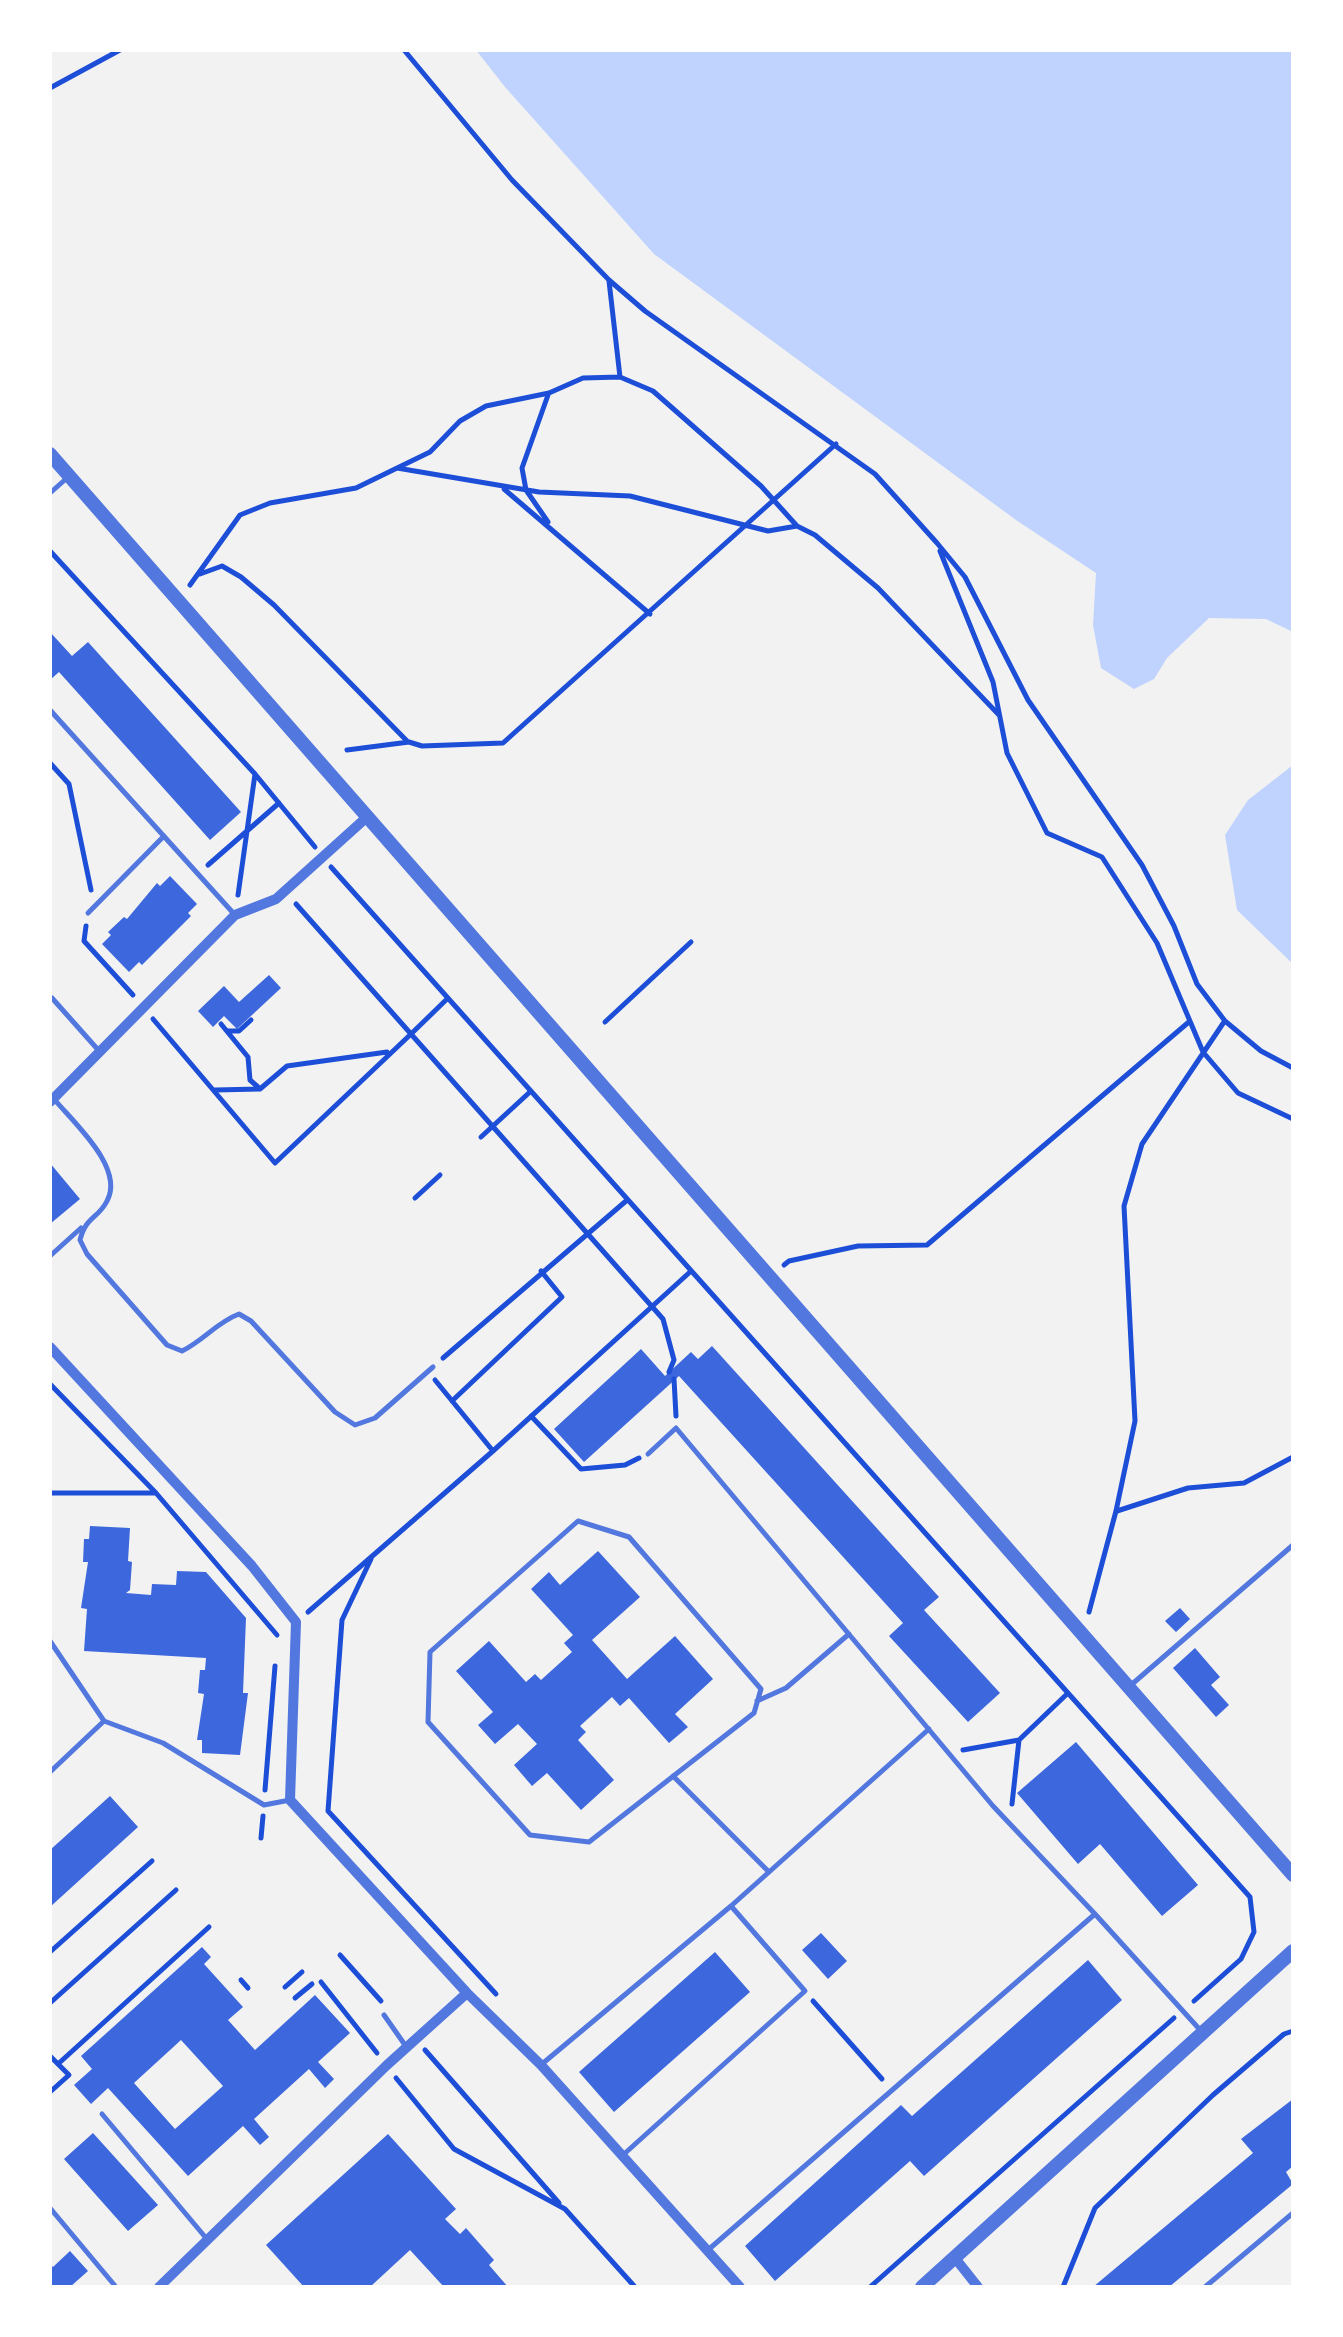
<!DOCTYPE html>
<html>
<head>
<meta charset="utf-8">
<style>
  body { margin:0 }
  #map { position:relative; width:1343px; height:2337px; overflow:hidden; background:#f2f2f2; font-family:Helvetica,sans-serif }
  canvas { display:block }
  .frame { position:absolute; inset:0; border:52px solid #fff; pointer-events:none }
</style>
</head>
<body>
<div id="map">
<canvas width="1343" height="2337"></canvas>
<div class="frame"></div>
</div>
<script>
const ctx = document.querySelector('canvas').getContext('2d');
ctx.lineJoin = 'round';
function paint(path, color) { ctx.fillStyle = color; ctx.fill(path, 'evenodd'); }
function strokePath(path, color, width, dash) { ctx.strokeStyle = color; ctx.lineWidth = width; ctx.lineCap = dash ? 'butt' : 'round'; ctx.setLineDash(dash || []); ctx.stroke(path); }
const water = new Path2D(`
  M476,50H1293V632L1266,619L1209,618L1167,658L1154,679L1134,689L1101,668L1093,625L1096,573L1016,520L654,254L505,87Z
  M1293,765V964L1237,910L1225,835L1248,800Z`);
const building = new Path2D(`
  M50,632L72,656L88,642L241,812L210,840L59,672L50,680Z
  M170,876L197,904L188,913L191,916L142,965L139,962L129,972L102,944L111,935L108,932L124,917L127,919L157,883L160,886Z
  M269,975L281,988L237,1029L224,1016L213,1027L198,1011L224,986L239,1002Z
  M50,1163L80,1199L50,1224Z
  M712,1346L939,1597L924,1610L1000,1693L968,1722L889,1636L903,1623L679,1376L584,1462L554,1429L641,1349L665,1376L691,1352L698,1359Z
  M90,1526L130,1528L128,1561L132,1562L130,1590L126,1593L151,1595L152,1584L176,1585L177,1571L206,1572L246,1618L243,1693H248L240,1755L202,1753V1740H197L204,1694L198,1693L200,1670H205L206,1658L84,1651L87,1609L81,1608L88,1562H83L84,1539H89Z
  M598,1551L640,1597L592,1640L627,1679L675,1636L713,1679L675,1714L688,1727L669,1743L629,1698L620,1706L612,1697L580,1726L586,1732L578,1740L614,1780L581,1810L547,1773L532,1786L514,1765L537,1744L518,1724L495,1744L478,1725L493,1712L456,1671L489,1641L526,1682L535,1674L541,1680L572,1652L564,1643L573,1635L531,1589L549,1572L560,1585Z
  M1180,1608L1190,1619L1176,1632L1165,1621Z
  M1195,1648L1220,1677L1211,1685L1229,1705L1216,1717L1173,1668Z
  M1076,1742L1198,1885L1162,1916L1100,1844L1078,1864L1017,1793Z
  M110,1796L138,1827L50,1907V1850Z
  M821,1933L847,1961L828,1979L802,1950Z
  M202,1947L211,1957L204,1964L243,2007L228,2020L255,2050L315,1995L350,2033L318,2062L334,2079L325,2088L309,2069L254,2119L269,2137L260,2145L243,2126L188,2176L108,2088L91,2104L74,2085L92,2069L81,2056ZM181,2040L223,2086L175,2129L134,2083Z
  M715,1952L750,1992L614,2112L579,2072Z
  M1088,1960L1122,2000L924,2176L910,2161L775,2281L745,2246L901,2105L912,2116Z
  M1293,2099V2166L1286,2172L1293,2184L1169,2287H1093L1253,2153L1241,2139Z
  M93,2133L158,2205L128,2231L64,2159Z
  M388,2134L456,2209L445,2219L460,2234L466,2228L494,2260L489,2265L508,2287H444L410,2250L370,2287H304L266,2245Z
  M70,2251L88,2271L70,2287H50V2264L53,2267Z`);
const path = new Path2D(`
  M404,50L512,180L609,280L645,311L875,474L937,543L965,577L1028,700L1142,865L1174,926L1197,984L1225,1021L1261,1051L1293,1068
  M50,88L120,50
  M609,281L620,377
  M397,468L539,492L630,496L768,531L797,526
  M504,489L650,614
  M548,522L526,490L522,468L548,395
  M50,551L255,774L315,847
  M940,551L993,682L1007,753L1047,833L1102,857L1157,943L1203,1052L1238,1093L1293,1119
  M200,574L222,566L241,577L274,605L407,741
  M190,585L240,515L270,503L356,488L430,452L460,421L486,406L549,393L583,378L620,377L653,391L761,486L797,526L815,535L878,588L999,715
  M347,750L409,742L422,746L503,743L836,444
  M50,763L69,784L91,890
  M208,865L279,803
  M331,867L1250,1897L1254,1932L1241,1959L1194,2001
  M238,895L255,774
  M86,926L84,941L133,995
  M447,999L411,1034L663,1319L674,1360L669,1372
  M153,1019L275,1163L411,1034L296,904
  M605,1022L691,942
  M221,1024L248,1057L250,1080L258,1087
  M228,1031H239L251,1020
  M215,1090L260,1089L287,1066L387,1052
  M481,1137L531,1091
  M415,1198L440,1175
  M784,1265L789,1261L858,1246L927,1245L1190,1021
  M443,1358L626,1201
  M674,1379L676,1416
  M435,1380L493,1451
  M50,1384L156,1493L277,1635
  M452,1401L562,1297L541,1271
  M531,1416L581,1469L625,1465L639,1458
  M50,1493H156
  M1117,1511L1188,1488L1244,1483L1293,1457
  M371,1559L342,1620L328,1811L496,1994
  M308,1612L493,1451L690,1272
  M1089,1612L1116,1511L1135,1421L1124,1206L1142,1144L1224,1022
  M963,1750L1019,1740
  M265,1790L275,1666
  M1012,1804L1019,1740L1068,1693
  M261,1838L263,1816
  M50,1952L152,1861
  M340,1955L381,2001
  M241,1980L248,1988
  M321,1982L377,2053
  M285,1987L302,1972
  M295,1998L312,1984
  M813,2001L882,2079
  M50,2003L176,1890
  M425,2050L559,2203
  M50,2056L69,2075L50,2092
  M58,2064L209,1927
  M396,2078L454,2149L565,2209L635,2287
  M870,2287L1174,2018
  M1063,2287L1095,2208L1213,2095L1284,2034L1293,2031`);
const service = new Path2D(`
  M50,493L67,478
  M50,710L235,915
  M88,913L164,836
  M52,998L100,1052
  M54,1099C74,1123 125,1168 107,1201C98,1219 86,1216 80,1240L87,1254L167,1345L182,1351C203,1341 217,1322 239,1314L251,1321L335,1412L355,1425L375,1418L433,1367
  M50,1256L81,1228
  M648,1454L676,1428L993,1806L1095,1914
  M578,1521L629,1537L761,1689L754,1713L589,1842L530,1835L428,1722L430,1652Z
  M50,1641L104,1721L163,1743L264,1805L290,1800
  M1131,1685L1293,1545
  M757,1701L786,1688L849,1634
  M50,1772L104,1721
  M673,1776L768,1871
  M384,2015L405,2045
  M542,2064L731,1906L929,1729
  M102,2114L206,2238
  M623,2155L805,1991L731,1906
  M50,2208L116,2287
  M708,2250L1095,1914L1202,2032
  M1205,2287L1293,2213`);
const minor = new Path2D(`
  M50,1102L235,915L276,899L367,817
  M50,1347L252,1566L296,1622L290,1800L467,1993L541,2065L740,2287
  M955,2258L978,2287
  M159,2287L387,2065L467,1993`);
const tertiary = new Path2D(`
  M50,454L1293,1875
  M922,2287L1293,1951`);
paint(water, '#bfd3fe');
paint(building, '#3d67dc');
strokePath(path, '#1d4ed8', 5);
strokePath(service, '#5277de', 5);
strokePath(minor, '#5277de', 10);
strokePath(tertiary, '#5277de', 14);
</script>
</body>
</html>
